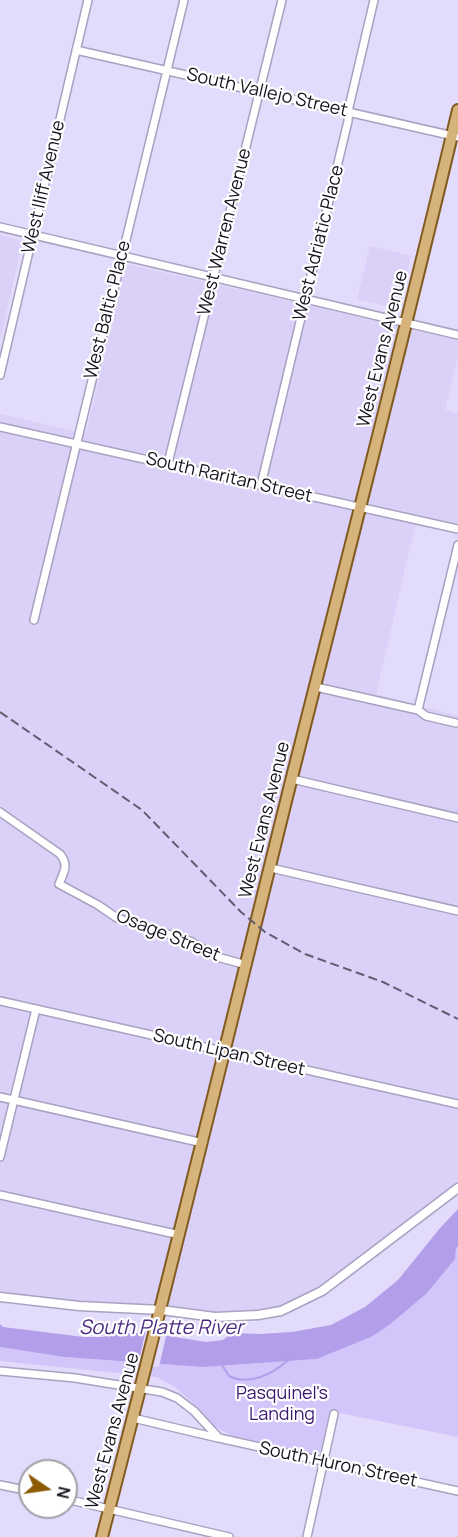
<!DOCTYPE html>
<html>
<head>
<meta charset="utf-8">
<style>
  body { margin:0 }
  #map { position:relative; width:458px; height:1537px; overflow:hidden; background:#e3dbfc; font-family:Manrope,sans-serif }
  canvas { display:block }
  .north { position:absolute; left:18px; top:1459px; width:60px; height:60px; box-sizing:border-box; background:#fff; border:2px solid #a1a0a5; border-radius:50%; rotate:103deg; font-size:16px; font-weight:700; line-height:24px; text-align:center; color:#15121d }
  .north::after { content:''; display:block; margin:auto; width:21px; height:27px; background:#8c5c05; clip-path:polygon(50% 0,100% 100%,50% 72%,0 100%) }
</style>
</head>
<body>
<div id="map">
<canvas width="458" height="1537"></canvas>
<div class="north">N</div>
</div>
<script>
const ctx = document.querySelector('canvas').getContext('2d');
ctx.lineJoin = 'round';
function paint(path, color) { ctx.fillStyle = color; ctx.fill(path, 'evenodd'); }
function strokePath(path, color, width, dash) { ctx.strokeStyle = color; ctx.lineWidth = width; ctx.lineCap = dash ? 'butt' : 'round'; ctx.setLineDash(dash || []); ctx.stroke(path); }
function label(font, color, halo, rows, align = 'center') {
  ctx.font = font + ' Manrope,sans-serif'; ctx.lineWidth = 4.5; ctx.setLineDash([]); ctx.textBaseline = 'middle'; ctx.strokeStyle = halo; ctx.fillStyle = color; for (const [text, x, y, turn = 0] of rows) {
    ctx.save(); ctx.translate(x, y); ctx.rotate((+turn || 0) * Math.PI / 180); ctx.textAlign = isNaN(turn) ? turn : align; if (halo) ctx.strokeText(text, 0, 0); ctx.fillText(text, 0, 0); ctx.restore();
  }
}
const built = new Path2D(`
  M0,235L23,241L0,340Z
  M370,246L411,256L400,306L396,308L357,299Z
  M126,264L458,339V356L445,410L458,414V518L454,533L415,525L376,694L458,716V1193L343,1283L310,1303L275,1314L235,1320L0,1299V414L86,434Z`);
const green = new Path2D(`
  M458,1247V1437L330,1411L321,1451L317,1455L230,1435L212,1425L192,1402L175,1387L157,1377L0,1361V1347L64,1357L203,1367L317,1359L371,1337L426,1294Z`);
const water = new Path2D(`
  M458,1209V1247L456,1248L455,1259L426,1294L389,1325L371,1337L317,1359L203,1367L64,1357L0,1347V1324L3,1327L84,1337H103L119,1332L132,1334L144,1332L206,1342L223,1340L232,1333L259,1334L292,1332L331,1325L365,1307L398,1280L440,1228Z`);
const pier = new Path2D(`
  M146,1329L167,1332L159,1367L138,1365Z`);
const stream = new Path2D(`
  M222,1365L229,1376C249,1386 273,1374 288,1360`);
const minor = new Path2D(`
  M76,50L458,137
  M0,227L458,335
  M0,375L88,0
  M0,427L458,529
  M168,463L282,0
  M261,485L348,121L349,107L374,0
  M34,620L184,0
  M316,687L418,710L426,716L456,723
  M418,710L458,545
  M292,779L458,818
  M0,812L60,854C69,865 64,872 59,884L98,905L117,918L190,941L217,957L247,965
  M271,868L458,911
  M0,1001L458,1104
  M0,1097L203,1143
  M0,1157L36,1009
  M0,1195L180,1235
  M0,1371L75,1378L162,1392L177,1398L194,1411L219,1438L458,1491
  M133,1418L218,1438
  M0,1485L30,1491
  M66,1499L229,1537
  M307,1537L334,1414`);
const tertiary = new Path2D(`
  M0,1297L79,1306L161,1310L215,1317L258,1315L281,1311L322,1291L458,1188`);
const primary = new Path2D(`
  M102,1537C168,1284 229,1031 292,777C348,555 405,333 458,110`);
const rail = new Path2D(`
  M0,712L142,810L241,912L265,932L305,954L383,982L458,1019`);
const streetNames = [
  ["South Vallejo Street",267,93,13],
  ["West Iliff Avenue",44,187,-77],
  ["West Warren Avenue",225,232,-76],
  ["West Adriatic Place",319,243,-76],
  ["West Baltic Place",108,310,-76],
  ["West Evans Avenue",383,349,-76],
  ["South Raritan Street",229,478,13],
  ["West Evans Avenue",265,820,-76],
  ["Osage Street",168,936,22],
  ["South Lipan Street",229,1053,13],
  ["West Evans Avenue",113,1431,-75],
  ["South Huron Street",338,1465,12]
];
const parkNames = [
  ["Pasquinel's",282,1394],
  ["Landing",282,1415]
];
const waterNames = [
  ["South Platte River",161,1328]
];
paint(built, '#dad0f8');
paint(green, '#d2c5fa');
paint(water, '#b39eea');
paint(pier, '#e3dbfc');
strokePath(stream, '#b39eea', 2);
strokePath(minor, '#a8a1c0', 10);
strokePath(tertiary, '#a8a1c0', 11);
strokePath(primary, '#815a20', 14);
strokePath(minor, '#fff', 7);
strokePath(tertiary, '#fff', 8);
strokePath(primary, '#d6b37a', 10);
strokePath(rail, '#615c6f', 2, [9, 4.5]);
label('18px', '#15121d', '#fff', streetNames);
label('18px', '#3b166d', '#fff', parkNames);
label('italic 20px', '#4c2b82', '#fff', waterNames);
</script>
</body>
</html>
